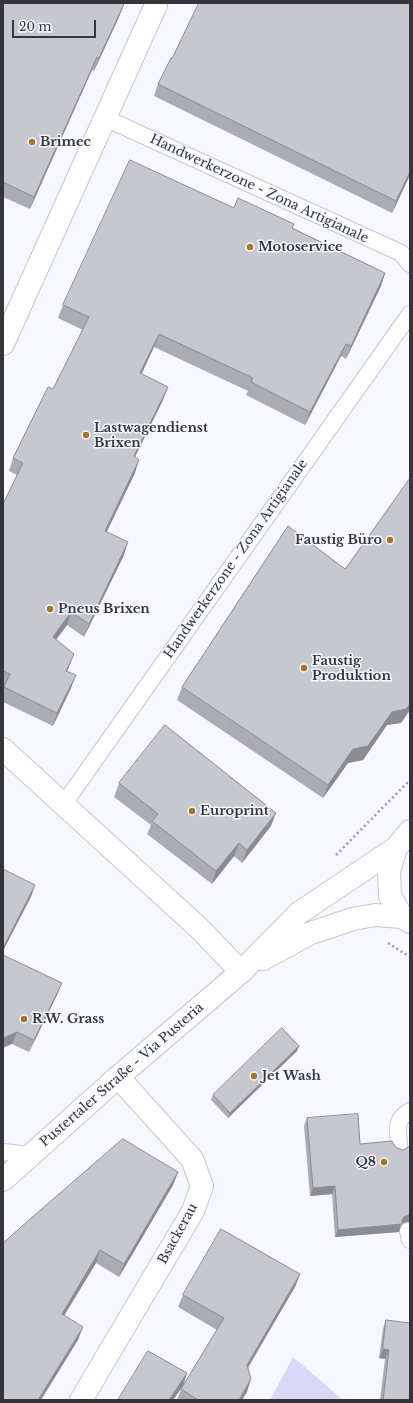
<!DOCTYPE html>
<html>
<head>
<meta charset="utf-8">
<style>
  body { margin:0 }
  #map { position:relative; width:413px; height:1403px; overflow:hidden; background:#f7f7ff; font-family:"Libre Baskerville",serif }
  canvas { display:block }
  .frame { position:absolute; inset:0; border:4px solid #363539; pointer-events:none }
  .scale { position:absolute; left:12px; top:20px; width:84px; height:18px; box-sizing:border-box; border:2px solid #363539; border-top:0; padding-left:5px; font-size:12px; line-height:14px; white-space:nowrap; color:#363539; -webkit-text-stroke:3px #f7f7ff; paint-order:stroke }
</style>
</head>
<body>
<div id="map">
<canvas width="413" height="1403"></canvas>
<div class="frame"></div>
<div class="scale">20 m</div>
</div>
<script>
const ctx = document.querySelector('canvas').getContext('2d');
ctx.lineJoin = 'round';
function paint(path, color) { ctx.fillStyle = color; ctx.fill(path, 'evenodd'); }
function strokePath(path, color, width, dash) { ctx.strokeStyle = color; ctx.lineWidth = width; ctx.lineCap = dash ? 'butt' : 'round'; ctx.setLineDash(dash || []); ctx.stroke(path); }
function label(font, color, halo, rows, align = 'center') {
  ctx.font = font + ' "Libre Baskerville",serif'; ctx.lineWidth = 3; ctx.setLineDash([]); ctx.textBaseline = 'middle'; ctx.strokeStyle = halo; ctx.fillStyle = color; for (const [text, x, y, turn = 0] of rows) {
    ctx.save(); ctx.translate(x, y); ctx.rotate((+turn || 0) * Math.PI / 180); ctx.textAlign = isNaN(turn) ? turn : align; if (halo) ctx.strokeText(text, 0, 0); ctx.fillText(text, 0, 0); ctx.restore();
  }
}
const green = new Path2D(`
  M293,1357L342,1399L343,1400H270Z`);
const path = new Path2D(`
  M336,855L410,780
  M388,943L410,957`);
const service = new Path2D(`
  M105,118L401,253L410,264
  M63,805L410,314
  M399,1148C399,1131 393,1120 410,1111
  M3,1152L31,1155
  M408,1231L410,1240`);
const minor = new Path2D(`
  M3,344L156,5
  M3,749L201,930L241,972
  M81,1400L193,1211L202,1186L192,1159L118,1077`);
const secondary = new Path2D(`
  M410,831L396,848L389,871L390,896L402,917L410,922
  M263,959L311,933L353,919L375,915L402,917
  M3,1180L118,1077L241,972L299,913L396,848`);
const wall = new Path2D(`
  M3,3L119,17L94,71L92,70L30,209L3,197Z
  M410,3V175L392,213L154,96L158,84L172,58Z
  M234,208L294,224L292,228L385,273L381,286L346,359L341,356L305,425L246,395L248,391L154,347L141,374L163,400L135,457V473L106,532L124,555L84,637L67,625L56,640L69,667L67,671L71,688L53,726L3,702V690L4,687L3,686V504L17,475L9,471L13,458L53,389L83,330L58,318L63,305Z
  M410,481V710L401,723L387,725L363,760L348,763L323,798L177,700L182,687L345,569Z
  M119,783L271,826L242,863L234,856L212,884L147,834L151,825L114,797Z
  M3,955L57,995L29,1052L12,1044Z
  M299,1046L297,1051L228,1118L211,1100L213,1095Z
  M307,1118L360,1144L394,1145L397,1148L403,1150L407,1148L409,1146L410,1143V1222H406L402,1224L399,1232L335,1237L332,1194L310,1196L304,1126Z
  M178,1172L173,1185L119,1277L96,1263L64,1316L78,1340L3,1243Z
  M300,1274L295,1287L248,1368L247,1392L242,1400H177L182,1387L173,1400H118L187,1373L183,1386L217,1330L178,1307L183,1295Z
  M386,1320L410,1400H380L385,1359L379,1358L383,1329Z`);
const shadedWall = new Path2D(`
  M124,4L119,17L94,71L99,58Z
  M97,57L92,70L30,209L34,197Z
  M410,172V175L392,213L396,201Z
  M385,273L381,286L346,359L351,346Z
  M159,334L154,347L136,386L140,373Z
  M346,344L341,356L305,425L310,412Z
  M168,387L163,400L129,469L134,456Z
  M139,460L135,473L101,544L105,531Z
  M128,542L124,555L84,637L89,624Z
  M71,612L67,625L48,650L53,637Z
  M74,654L69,667L61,683L66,671Z
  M76,675L71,688L53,726L57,713Z
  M410,704V710L401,723L387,725L363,760L348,763L323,798L328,785L353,749L392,712Z
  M276,813L271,826L242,863L247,850Z
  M239,843L234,856L212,884L216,871Z
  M35,885L31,897L3,951V948Z
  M62,983L57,995L29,1052L34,1040Z
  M17,1032L12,1044L3,1048V1038Z
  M299,1046L297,1051L228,1118L230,1113Z
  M178,1172L173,1185L119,1277L124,1264Z
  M335,1186L332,1194L310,1196L313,1188Z
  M409,1214H410V1222H406L401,1224L399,1232L335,1237L338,1230L402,1220L404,1217Z
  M100,1250L96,1263L57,1327L62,1314Z
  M300,1274L295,1287L242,1377L247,1365Z
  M83,1327L78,1340L41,1400H38Z
  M383,1349L389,1350L385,1359L379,1358Z
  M187,1373L183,1386L173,1400H169Z
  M251,1379L247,1392L242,1400H239Z`);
const building = new Path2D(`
  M3,3H122L124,4L99,58L97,57L34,197L3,182Z
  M199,3H410V9L409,10L410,11V172L396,201L158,84L171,58H172Z
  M130,160L234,208L238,198L294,224L292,228L385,273L351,346L346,344L310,412L251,382L253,378L159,334L140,373L168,387L134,456L139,460L105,531L128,542L89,624L71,612L53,637L74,654L66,671L76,675L57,713L4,687L10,674L3,671V504L23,463L13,458L48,387L53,389L89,317L63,305Z
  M409,480L410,481V704L406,709L392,712L368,746L353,749L328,785L182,687L288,526L345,569Z
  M165,725L276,813L247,850L239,843L216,871L152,821L158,814L119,783Z
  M3,869L35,885L3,948Z
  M3,955L62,983L34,1040L17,1032L3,1038Z
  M282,1028L299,1046L230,1113L213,1095Z
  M358,1114L360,1144L392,1141L394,1145L397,1148L403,1150L407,1148L410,1145V1214L404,1217L402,1220V1224L338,1230L335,1186L313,1188L307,1118Z
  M123,1139L178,1172L124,1264L100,1250L62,1314L83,1327L38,1400H3V1243L37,1213Z
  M221,1229L300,1274L247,1365L251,1379L239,1400H198L181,1389L224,1318L183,1295Z
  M386,1320L410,1323V1400H383L389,1350L383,1349Z
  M148,1351L187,1373L169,1400H118Z`);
const markers = [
  [32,142,4,"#a47628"],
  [250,247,4,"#a47628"],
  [86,435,4,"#a47628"],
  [390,540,4,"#a47628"],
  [50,609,4,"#a47628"],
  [304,668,4,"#a47628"],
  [192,811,4,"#a47628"],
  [24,1019,4,"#a47628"],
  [254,1076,4,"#a47628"],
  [384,1162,4,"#a47628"]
];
const poiNames = [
  ["Brimec",40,142],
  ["Motoservice",258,247],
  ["Lastwagendienst",94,428],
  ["Brixen",94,443],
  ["Faustig Büro",382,540,"right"],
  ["Pneus Brixen",58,609],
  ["Faustig",312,661],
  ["Produktion",312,676],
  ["Europrint",200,811],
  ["R.W. Grass",32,1019],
  ["Jet Wash",262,1076],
  ["Q8",376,1162,"right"]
];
const streetNames = [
  ["Handwerkerzone - Zona Artigianale",259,189,25],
  ["Handwerkerzone - Zona Artigianale",236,559,-55],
  ["Pustertaler Straße - Via Pusteria",122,1075,-41],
  ["Bsackerau",178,1234,-61]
];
paint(green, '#d9d8f7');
strokePath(service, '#c6c6d0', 18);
strokePath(minor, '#c6c6d0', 24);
strokePath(secondary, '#c6c6d0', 24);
strokePath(path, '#9e9da3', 2.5, [2, 3]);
strokePath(service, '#fff', 16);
strokePath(minor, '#fff', 22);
strokePath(secondary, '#fff', 22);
paint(wall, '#ababb3');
paint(shadedWall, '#8b8b92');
paint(building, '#c7c7d0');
strokePath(building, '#8b8b92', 1);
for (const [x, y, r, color] of markers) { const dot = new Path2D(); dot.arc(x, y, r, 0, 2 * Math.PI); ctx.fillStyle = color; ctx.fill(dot); strokePath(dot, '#f7f7ff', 1.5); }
label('bold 13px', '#363539', '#f7f7ff', poiNames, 'left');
label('13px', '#363539', '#f7f7ff', streetNames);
</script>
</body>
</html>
